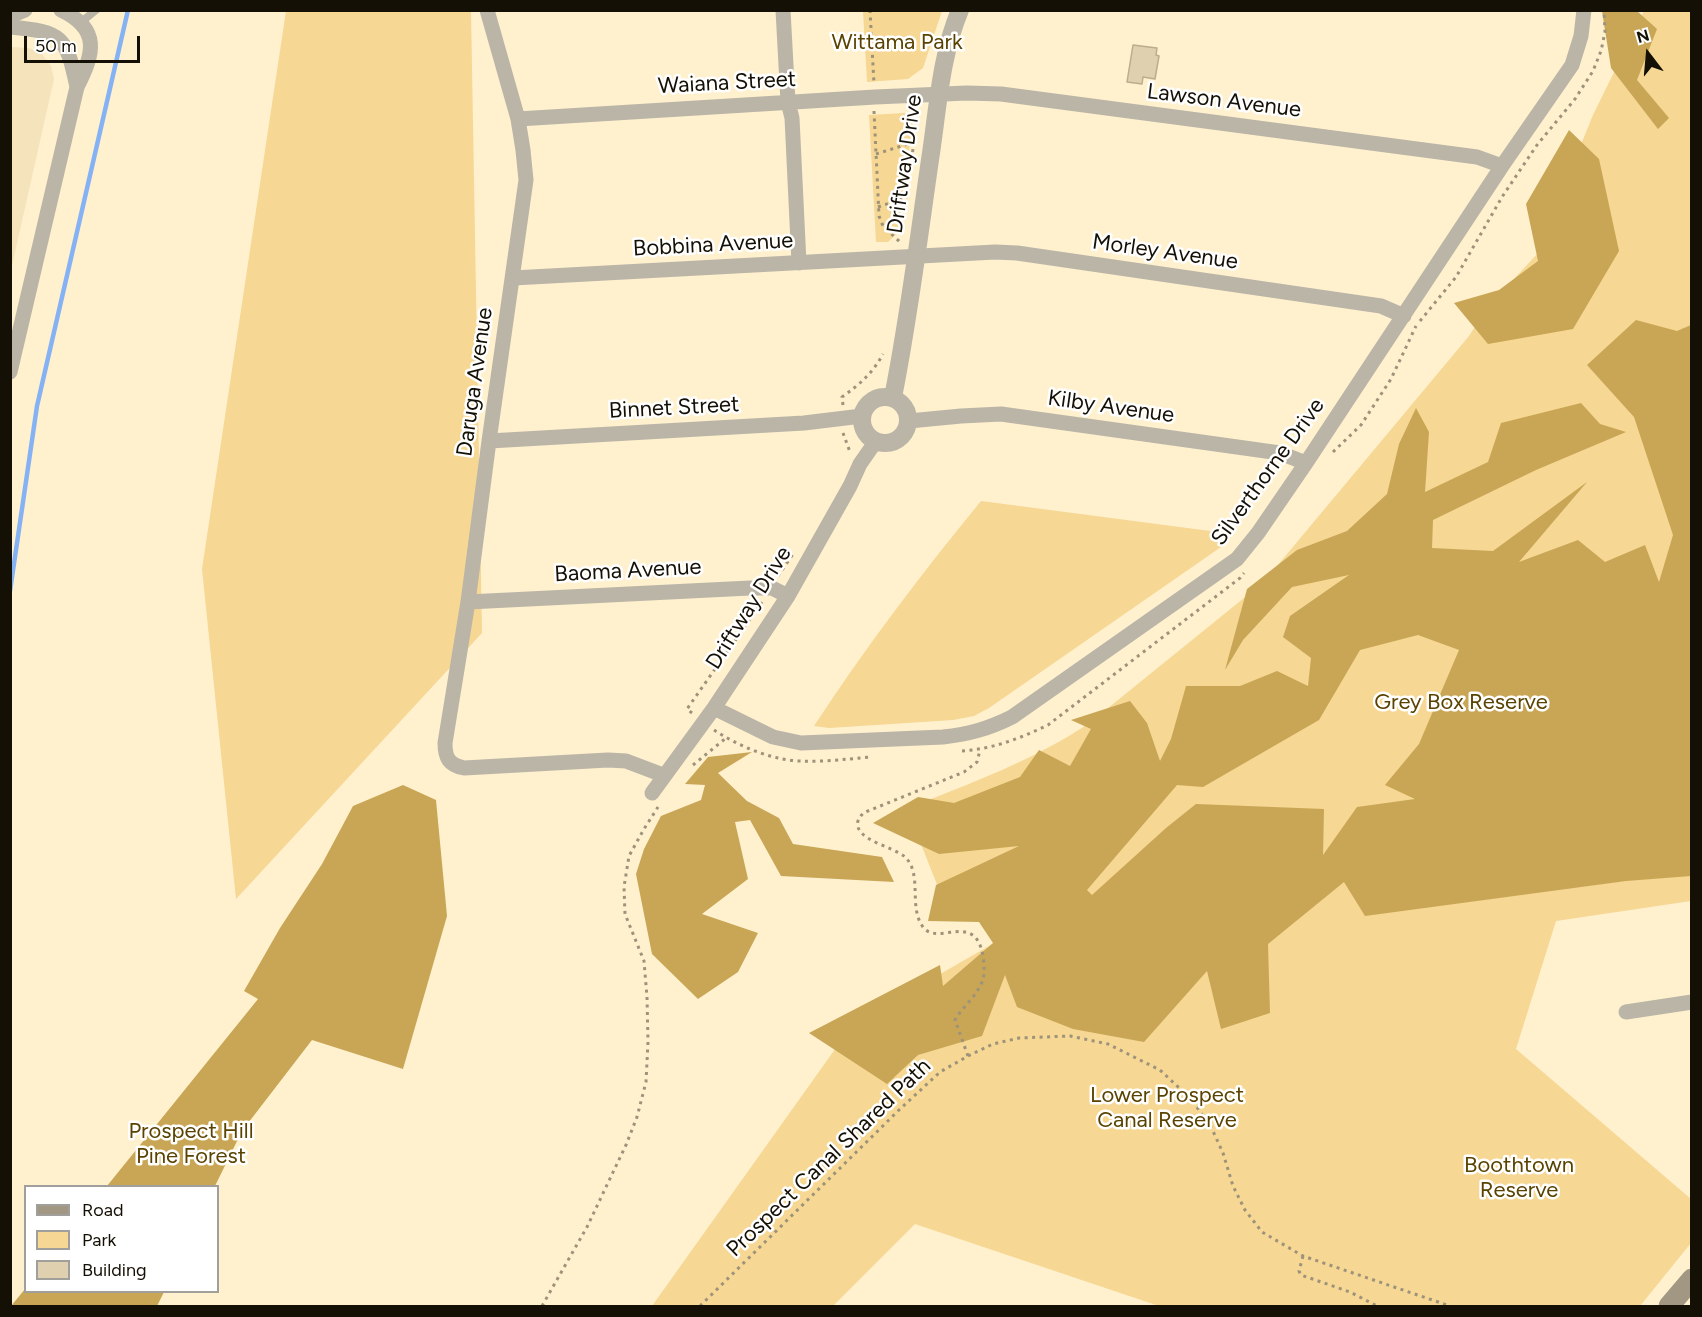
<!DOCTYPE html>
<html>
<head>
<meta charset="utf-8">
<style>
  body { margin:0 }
  #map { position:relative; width:1702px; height:1317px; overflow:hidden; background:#fff0ce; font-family:Figtree,sans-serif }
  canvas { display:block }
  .frame { position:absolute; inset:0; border:12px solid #151005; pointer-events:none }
  .legend { position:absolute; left:24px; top:1185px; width:195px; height:108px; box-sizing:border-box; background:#fff; border:2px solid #a19f9b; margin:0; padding:8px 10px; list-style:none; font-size:18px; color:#151005 }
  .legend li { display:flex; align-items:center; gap:12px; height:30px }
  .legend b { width:30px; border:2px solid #a19f9b }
  .north { position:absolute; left:1618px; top:24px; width:60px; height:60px; -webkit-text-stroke:4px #fff; paint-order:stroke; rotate:344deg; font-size:16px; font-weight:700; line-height:24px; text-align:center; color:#151005 }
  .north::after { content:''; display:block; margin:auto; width:21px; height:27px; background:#151005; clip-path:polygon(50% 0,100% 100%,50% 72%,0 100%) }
  .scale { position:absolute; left:24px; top:36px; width:116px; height:27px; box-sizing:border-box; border:3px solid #151005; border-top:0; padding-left:8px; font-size:18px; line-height:21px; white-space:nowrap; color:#151005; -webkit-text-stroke:4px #fff; paint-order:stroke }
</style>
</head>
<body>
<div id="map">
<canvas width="1702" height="1317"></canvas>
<div class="frame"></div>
<ul class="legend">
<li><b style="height:8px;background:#a19783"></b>Road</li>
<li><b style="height:16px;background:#f6d793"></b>Park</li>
<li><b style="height:16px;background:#dfd0b0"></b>Building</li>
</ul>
<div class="north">N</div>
<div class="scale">50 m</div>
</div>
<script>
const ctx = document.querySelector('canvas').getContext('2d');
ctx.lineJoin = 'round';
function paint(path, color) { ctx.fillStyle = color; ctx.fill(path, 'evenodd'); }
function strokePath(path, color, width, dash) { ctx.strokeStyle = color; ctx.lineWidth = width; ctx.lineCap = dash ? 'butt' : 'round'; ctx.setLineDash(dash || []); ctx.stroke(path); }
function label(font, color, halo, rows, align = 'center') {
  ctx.font = font + ' Figtree,sans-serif'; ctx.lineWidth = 5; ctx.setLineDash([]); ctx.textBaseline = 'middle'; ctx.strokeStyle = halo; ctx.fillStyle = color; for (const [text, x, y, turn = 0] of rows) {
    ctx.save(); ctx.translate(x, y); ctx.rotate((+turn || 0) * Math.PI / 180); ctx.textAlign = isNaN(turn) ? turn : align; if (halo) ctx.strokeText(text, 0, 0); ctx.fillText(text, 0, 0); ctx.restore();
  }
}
const built = new Path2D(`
  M11,47L29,48L41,53L51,66L54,79L11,270Z`);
const green = new Path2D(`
  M286,11H471L482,633L236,899L202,569Z
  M863,11H942L923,68L908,79L867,82Z
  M1644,11H1691V901L1556,921L1516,1049L1691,1199V1243L1640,1306H1159L915,1224L833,1306H652L853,1024L1003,938L940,892L907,809C970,783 1036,760 1092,721L1244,598L1272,572L1469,336L1488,307L1551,239L1569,174L1593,115Z
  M905,113L913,122L898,232L888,242H876L869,115Z
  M981,501L1233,534L1221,547L989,708L974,716L953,720L829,728L814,726C865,648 922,573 981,501Z`);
const forest = new Path2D(`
  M1602,11H1637L1657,29L1637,80L1669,118L1658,129L1611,68Z
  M1569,130L1599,159L1619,251L1573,329L1488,344L1454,303L1499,290L1538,261L1526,204Z
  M1636,320L1677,331L1691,325V876L1626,881L1365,916L1344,882L1268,944L1270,1013L1221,1029L1207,971L1144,1042L1073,1029L1017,1007L1005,975L982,1036L918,1055L887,1084L809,1033L940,965L943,986L993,943L979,922L928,921L936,885L1019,846L939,854L873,823L918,797L954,803L1020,777L1039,750L1070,766L1091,729L1071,720L1130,701L1147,723L1160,761L1171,739L1186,686H1240L1277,671L1308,686L1311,658L1283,637L1290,616L1349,575L1292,587L1243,640L1225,670L1247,589L1297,550L1347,531L1387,494L1399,444L1416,408L1429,432L1425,492L1488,462L1501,423L1581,403L1600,424L1626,432L1536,470L1433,520L1432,548L1493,551L1587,482L1519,562L1578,540L1605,562L1645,545L1659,582L1673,535L1634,417L1587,365ZM1418,635L1459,650L1419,744L1385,785L1415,799L1357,807L1323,855L1324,809L1196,804L1166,828L1092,895L1087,890L1177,785L1203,787L1319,720L1360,650Z
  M752,752L718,773L747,801L779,818L793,844L882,857L894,882L781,876L750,820L735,822L748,879L702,914L758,933L738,972L698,999L652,954L636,874L644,849L661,816L701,800L705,785L685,784L708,757Z
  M403,785L436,800L447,916L403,1069L312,1040L242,1131L215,1186H107L258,999L244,991L280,928L322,864L353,806Z
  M25,1289L26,1292H164L157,1306H11Z`);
const stream = new Path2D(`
  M10,591L37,406L128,10`);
const building = new Path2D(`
  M1133,45L1157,48L1156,55L1159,56L1155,79L1143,77L1142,84L1127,82Z`);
const path = new Path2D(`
  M870,10L874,84
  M874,111L879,216L883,226L901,243
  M876,154L914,142
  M911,167L917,111
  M878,207L907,197
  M1420,321L1456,277L1502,197L1537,145L1575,99L1593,71L1601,51L1605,32L1604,10
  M843,405L842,397C860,384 872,374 883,354
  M843,433L850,452
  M1333,452L1361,425L1391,379L1416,326
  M778,576L793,554
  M692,713L687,709L762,602
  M714,730C734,743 756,753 778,758C805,765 844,759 872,757
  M962,751C993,749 1021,738 1048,725L1240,578L1244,573
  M693,765L726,738
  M968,1056L955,1020C963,1006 979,994 983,979C985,972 984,964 983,956C975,910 938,947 923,927C908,907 923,874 905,857C895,847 853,840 858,821C859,818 861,816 863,813L964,772L977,762L980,750
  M1303,1256L1299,1271L1301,1275L1350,1292L1377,1306
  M542,1306L587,1227L626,1145L637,1117L646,1082L648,1042L647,997L644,961L625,914L624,887L629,856L644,829L658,807
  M700,1306L899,1110L940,1072L968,1056L993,1044L1019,1038L1070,1036L1108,1044L1160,1070L1192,1100L1212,1129L1223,1153L1233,1186L1245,1210L1262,1232L1303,1256L1450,1306`);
const service = new Path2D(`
  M80,23L96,10`);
const minor = new Path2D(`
  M487,10L518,119L523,150L526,180L489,441L468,602L445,743C445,758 449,765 464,768L608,760L626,761L663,775
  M783,10L788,102L792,118L799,263
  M10,16L25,10
  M10,27C63,32 66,36 77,87
  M518,119L875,97L967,93L1001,94L1477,157L1502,166
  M513,278L995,252L1017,253L1381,306L1404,316
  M10,372L77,87C94,54 101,29 61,10
  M909,421L961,416L1001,414L1280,453L1306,463
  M489,441L804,423L862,416
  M468,602L750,588H772L788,596
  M714,708L773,737L801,743L943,737C969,734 988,729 1012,717L1237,559L1258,533L1306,463L1502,166L1572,65L1581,36L1584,10
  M652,793L714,708L788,596L850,486L860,464L876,441
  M1626,1012L1692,1002`);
const tertiary = new Path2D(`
  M862 420a23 23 0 1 1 46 0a23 23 0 1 1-46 0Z
  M893,397C909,317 919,235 931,153C938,106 941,55 960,10`);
const secondary = new Path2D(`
  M1669,1306L1692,1279`);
const parkNames = [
  ["Wittama Park",897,43],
  ["Grey Box Reserve",1461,703],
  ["Lower Prospect",1167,1096],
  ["Canal Reserve",1167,1121],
  ["Prospect Hill",191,1132],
  ["Pine Forest",191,1157],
  ["Boothtown",1519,1166],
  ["Reserve",1519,1191]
];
const streetNames = [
  ["Waiana Street",727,83,-3],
  ["Lawson Avenue",1224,101,7],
  ["Driftway Drive",905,164,-82],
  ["Bobbina Avenue",713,245,-3],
  ["Morley Avenue",1165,252,8],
  ["Daruga Avenue",475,382,-82],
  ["Kilby Avenue",1111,407,8],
  ["Binnet Street",674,408,-3],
  ["Silverthorne Drive",1268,472,-54],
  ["Baoma Avenue",628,571,-3],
  ["Driftway Drive",749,608,-58],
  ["Prospect Canal Shared Path",829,1158,-44]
];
paint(built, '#f5e3bb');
paint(green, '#f6d793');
paint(forest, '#c8a655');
strokePath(stream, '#85b2f4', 4.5);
paint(building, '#dfd0b0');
strokePath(building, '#bbad8d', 1.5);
strokePath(path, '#9d927a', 3, [3, 4.5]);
strokePath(service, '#bbb5a7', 8);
strokePath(minor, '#bbb5a7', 15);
strokePath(tertiary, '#bbb5a7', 18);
strokePath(secondary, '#a19783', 21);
label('22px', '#5a4300', '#fff', parkNames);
label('22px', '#151005', '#fff', streetNames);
</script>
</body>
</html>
